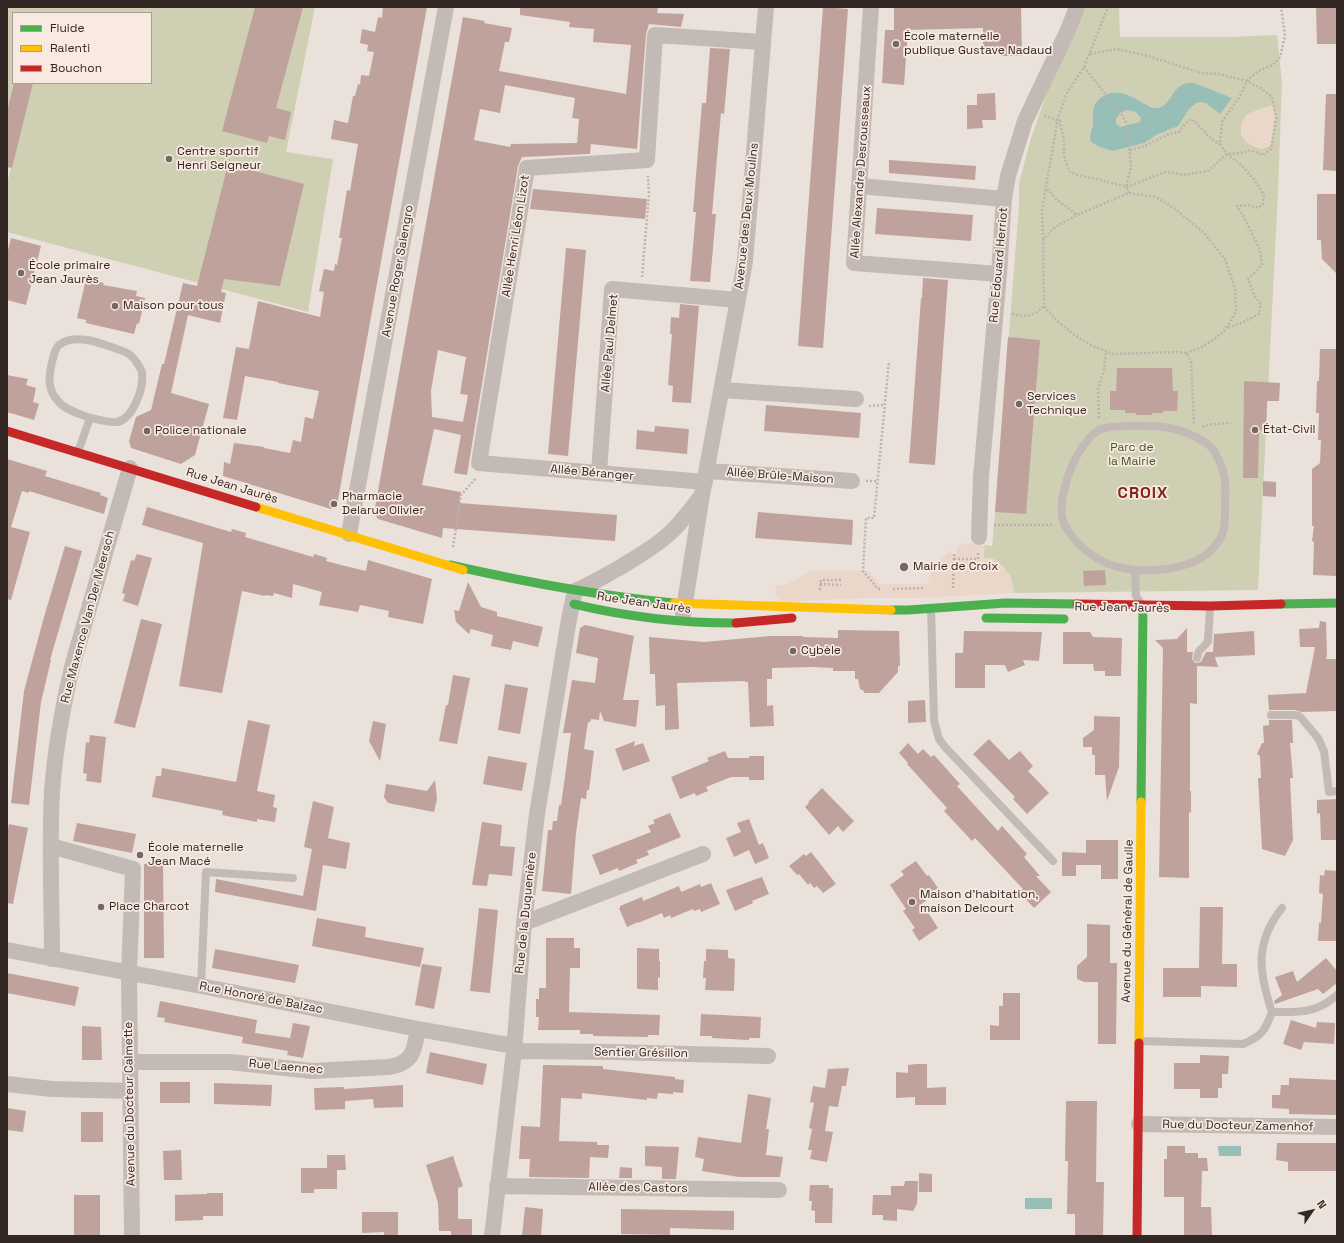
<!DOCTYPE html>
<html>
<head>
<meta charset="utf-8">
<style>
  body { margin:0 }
  #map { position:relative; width:1344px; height:1243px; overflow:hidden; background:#ebe1db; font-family:"Space Grotesk",sans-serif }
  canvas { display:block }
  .frame { position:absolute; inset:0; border:8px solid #332724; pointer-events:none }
  .legend { position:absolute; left:12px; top:12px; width:140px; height:72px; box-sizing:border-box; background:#f9eae1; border:1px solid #aa9c95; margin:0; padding:5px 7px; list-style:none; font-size:12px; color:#332724 }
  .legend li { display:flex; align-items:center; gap:8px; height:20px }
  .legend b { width:20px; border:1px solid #aa9c95 }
  .north { position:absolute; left:1292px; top:1191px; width:40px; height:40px; -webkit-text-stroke:3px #f9eae1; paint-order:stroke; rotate:56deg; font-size:11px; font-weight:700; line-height:16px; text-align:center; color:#332724 }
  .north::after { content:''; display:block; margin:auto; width:14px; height:18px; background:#332724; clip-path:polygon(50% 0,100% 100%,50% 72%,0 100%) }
</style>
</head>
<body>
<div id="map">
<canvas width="1344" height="1243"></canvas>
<div class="frame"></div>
<ul class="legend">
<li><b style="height:5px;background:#4caf50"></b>Fluide</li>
<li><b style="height:5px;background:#ffc107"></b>Ralenti</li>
<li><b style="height:5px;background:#c62828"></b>Bouchon</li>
</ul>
<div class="north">N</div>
</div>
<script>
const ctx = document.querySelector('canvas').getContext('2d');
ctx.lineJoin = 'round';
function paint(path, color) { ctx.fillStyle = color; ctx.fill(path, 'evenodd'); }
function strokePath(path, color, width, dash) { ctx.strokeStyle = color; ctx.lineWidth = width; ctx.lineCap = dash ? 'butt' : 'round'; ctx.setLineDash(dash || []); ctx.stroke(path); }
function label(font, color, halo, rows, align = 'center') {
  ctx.font = font + ' "Space Grotesk",sans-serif'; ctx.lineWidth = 3.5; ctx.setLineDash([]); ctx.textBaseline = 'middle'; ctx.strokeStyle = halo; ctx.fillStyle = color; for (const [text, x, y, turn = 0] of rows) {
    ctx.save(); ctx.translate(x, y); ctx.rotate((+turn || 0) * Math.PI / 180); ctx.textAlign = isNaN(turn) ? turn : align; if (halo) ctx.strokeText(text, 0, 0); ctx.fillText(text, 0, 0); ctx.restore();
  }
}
const green = new Path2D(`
  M7,7H315L286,152L333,159L308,312L7,232V183L13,161L7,159ZM13,13H151V83H13Z
  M1082,7H1119L1120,37H1229L1277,35L1282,82L1278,192L1258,590L1014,593L1012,582L1009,574L984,558V545L992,546L995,512L1019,205V183L1031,138L1049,87Z`);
const plaza = new Path2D(`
  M1273,105L1276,118L1271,146L1261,149L1253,146L1247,143L1241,135V124L1246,115L1259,109Z
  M985,538L984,558H992L1005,568L1012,582L1014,593L918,598H858L783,602L775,594L776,585H786L811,571H867L880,584H927L932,569L941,558L951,550V554H956L957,547L960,545L975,542Z`);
const water = new Path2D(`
  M1194,83L1232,98L1220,114L1206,103L1201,102L1196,103L1189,109L1178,126L1158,134L1144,143L1113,151L1100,147L1091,142C1088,134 1094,129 1093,121C1092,111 1093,103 1102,97C1115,88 1128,94 1141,102C1147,105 1151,109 1158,108C1169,106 1171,93 1179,87C1183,83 1188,83 1194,83ZM1127,110L1136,112L1141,118L1140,122L1120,127L1116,124V119L1120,113Z
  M1218,1146H1241V1156H1219Z
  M1025,1198H1052V1209H1025Z`);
const building = new Path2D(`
  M255,7H303L276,108L291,112L285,140L269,136L267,143L222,131Z
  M383,7H427L337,505L331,509L223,476L224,462L230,464L234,443L264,447V448L290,453L293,440L301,442L305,417L313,419L319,391L278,383V382L245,376L237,420L223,418L236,347L249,349L258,301L320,317L324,292L319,291L324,269L334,271L335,264L337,265L342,238H339L347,190L350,191L358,144L331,139L334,120L348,123L353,96H355L358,84L360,85L361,75L369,76L374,52L367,51L368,45L360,43L362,29L375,32L378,17L382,18Z
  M520,7H651L658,8L657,13L684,14L681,27L649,24L646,34L637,149L591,144L590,154L522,157L518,166L467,475L454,473L461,435L434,429L422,485L461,492L459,503L617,515L615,541L443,528L442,538L378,519L374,513L463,17L485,21L484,23L512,28L509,42H505L499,71L626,94L631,45L593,42L594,29L569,27L570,22L520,15ZM505,85L575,98L572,118L579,119L577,143L511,144L510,147L474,140L480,109L500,113ZM438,350L466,357L460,394L468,395L463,422L432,417L431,391Z
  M823,7L848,9L823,348L798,346Z
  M947,7H1021L1022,56H1000V53L983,54V28L908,30L904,85L882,83L885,30H894V8Z
  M1316,7H1337V44H1317Z
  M710,48L730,49L724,114L721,113L712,214H716L710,282L690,281L696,212H693L702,103H706Z
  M14,83H33L12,168L7,167V112Z
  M995,93L996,120H982L983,128L967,129V105H977V94Z
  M1326,94H1337V171L1323,170Z
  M889,160L976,166L975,180L889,173Z
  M228,164L304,184L280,286L224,279L221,292L226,293L220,323L188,315L171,393L209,404L195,455L181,464L131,448L129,441L136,417L151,410L162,364H164L183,283L197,286Z
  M533,189L647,199L645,219L530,209Z
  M1317,194H1337V274L1322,259L1321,240H1317Z
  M877,208L973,215L971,241L875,234Z
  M11,238L41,246L26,305L7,300V254Z
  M566,248L586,250L568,456L548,454Z
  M923,278L948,280L935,465L909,463L921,298H922Z
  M86,279L104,283L103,285L137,291L136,296L145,298L139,324L137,323L134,334L86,323V320L77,318Z
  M680,304L699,306L691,403L672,402L673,386L668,385L672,334H670L671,317L679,318Z
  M1008,337L1040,340L1026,514L995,512Z
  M1320,349H1337V576L1313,575L1314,542L1312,541L1314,526H1312V469L1320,463L1321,440H1318L1319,413H1316L1317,381H1319Z
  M1117,368H1172L1173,391H1178L1177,411H1163V413H1152V415H1136V413H1125V410H1110V391H1116Z
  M7,375L28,379L26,385L36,388L33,402L39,404L34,420L7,412Z
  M1244,381L1280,383L1279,401H1267L1266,430H1259L1258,478H1243Z
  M766,405L861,413L859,438L764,431Z
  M655,426L689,429L687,454L636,449L637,430L654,432Z
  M7,459L47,471L45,476L101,493L100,495L108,498L104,514L29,491V493L22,491L11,527L30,532L11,600L7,599Z
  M1263,481L1276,482V497L1263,496Z
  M147,507L231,532L232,529L246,533L245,537L313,557L314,554L327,558L326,561L341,565L366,571L368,560L432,579L423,624L388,617L389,611L360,605L358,612L319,605L322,592L293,584L292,598L274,593L273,596L265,595V596L242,591L222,693L179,686L203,543L142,525Z
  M758,512L853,520L852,545L755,538Z
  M65,546L82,551L50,660H51L41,702L29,805L11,803L24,691L44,617Z
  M137,554L152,558L138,606L123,601L125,594L122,593L131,560L134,561Z
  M1105,570L1106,584V585L1084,586L1083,571Z
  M468,582L481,607L497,612V616L543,627L538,647L513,641L511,650L491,646L493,635L471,629L469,634L456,622L454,610L459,611Z
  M141,619L162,624L135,728L114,723Z
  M1320,621L1326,622L1327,655L1326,659H1337V711L1302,712L1295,710H1269L1268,695L1306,693L1315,647H1300L1299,629L1319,628Z
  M585,625L634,636L623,700H639L636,727L604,721L600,711L599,720L591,719L590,722H588L584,749L594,751L589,790H587L586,799L581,798L576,833L571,894L542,891L548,830H552L553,821H557L559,805H561L571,733H563L572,680L595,683L598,658L576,653L580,628Z
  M1187,628V652H1193L1192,659L1195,663L1201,662L1206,652H1213L1214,634L1254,631L1255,655L1215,657L1218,667L1197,666V704L1190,703V791H1191V813L1189,812V878L1159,877L1163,648L1155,640L1177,639Z
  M838,630L899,631L900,666H898V672L879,693H864V691L860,689L858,679H855V671H833V668L812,667L772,668V679H767V706L773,705L774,726L750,727L748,682H745V681L677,683L679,729L665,730V705L656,706L655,674H650L649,637L704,642L770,636H803V637L838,638Z
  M964,631L1042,632L1039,661L1023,660L1025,665L1008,672L1005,665H985V688H955V653H963Z
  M1063,632H1090L1093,637L1122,638L1121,676H1105V671H1094L1093,664H1063Z
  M453,675L470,678L457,744L439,741L446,705H448Z
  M505,684L528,688L520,734L498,730Z
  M925,700L926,722L908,723V701Z
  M1094,716L1120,717L1119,767L1107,801L1105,775H1095V755H1092V747H1083V738L1094,730Z
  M248,720L270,725L257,791L275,795L273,807L277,808L275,822L257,819V822L222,815L223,811L152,797L156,776H161L162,768L236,782Z
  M1269,720H1292L1293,743H1290L1293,778H1290L1293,840L1285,856L1262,849L1258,778H1261L1260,756L1257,754L1262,743H1264L1263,726L1269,725Z
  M373,721L386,724L380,761L369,741Z
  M90,735L106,737L101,783L86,781L87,774L83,773L86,742L89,743Z
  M989,739L1009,760L1020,751L1033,766L1028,771L1049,793L1027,814L1013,799L1015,797L973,754Z
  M635,741L634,746L643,743L650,761L623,771L615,749Z
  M908,743L918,754L923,749L931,757L934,755L960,784L957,786L998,831L1002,826L1027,854L1024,857L1040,876H1036L1051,892L1034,908L1019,892L1023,889L975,838L972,841L944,811L947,808L907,764L908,763L899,753Z
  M725,751L728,758H749V756H764V780H749V777H731L706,787L708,791L696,796L695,793L680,799L671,777L702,764L709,761L707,758Z
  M488,756L527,763L522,791L483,784Z
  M435,780L437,799L434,812L388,803L384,797L386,784L427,791Z
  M822,788L854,821L843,832L838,826L829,835L805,807L809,803L808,802Z
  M1337,799V840H1321L1320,813L1317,814V800Z
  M313,801L334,807L328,838L350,843L346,869L323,865L316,911L215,892L216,879L303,896L312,849L304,847Z
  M670,813L681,837L647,851L649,855L636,860L638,863L619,871L618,868L600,875L592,855L651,832L648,826L655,823L653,820Z
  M749,819L759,845L763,843L769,858L755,864L749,850L734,857L726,838L741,832L737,823Z
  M482,822L502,825L500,846L515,847L512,876L489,874L487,886L472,885Z
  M77,823L136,834L132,853L73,841Z
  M9,824L28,828L13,904L7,903V833Z
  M1086,840H1118V879H1101V865H1076V876H1062V852L1086,853Z
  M811,852L836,884L823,893L817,886L814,888L810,883L808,885L799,874L797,875L789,866L804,854L806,856Z
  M916,861L927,876L929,875L938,888L924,898L926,901L922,903L938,928L919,941L912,930L915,928L903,911L906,909L890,885L904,875L901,871Z
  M163,863L164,958H144V864Z
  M1325,870L1337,871V941H1318L1319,923H1321L1323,894L1319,893L1320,875L1324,876Z
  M762,877L769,894L752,901L753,903L735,911L726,890Z
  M711,883L720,904L701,912L700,909L694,911L693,909L671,918L670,915L664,918L662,913L638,923V922L627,927L619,908H620V906L642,897L643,901L679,886L681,892L700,884L701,887Z
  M1200,907H1223L1222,964H1237V987L1201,986V997H1163V968H1199Z
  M479,908L498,910L490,993L470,991Z
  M317,918L366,927L365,937L424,948L420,967L312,946Z
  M1087,924L1110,925V963H1117L1116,1044H1098V982H1084L1077,979V966L1087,957Z
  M546,938H574V948H580V968H570L569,1012L660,1015L659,1035H648V1037L593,1036V1034H580V1030H538L539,1017H536V999H539V988H546Z
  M637,948L659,949V961H660V978L658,977V990L637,989Z
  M215,949L299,965L295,983L212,968Z
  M706,949L728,950V958L735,959L734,991L705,990L706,978H703L704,961H706Z
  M1326,958L1337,971V983L1323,994L1318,989L1275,1004L1274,1001L1282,995L1275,977L1293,971L1297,982Z
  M422,964L442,967L434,1009L415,1005Z
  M7,973L79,987L75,1006L7,993Z
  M1003,993H1020V1040H990V1025L999,1026V1006H1003Z
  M160,1001L257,1020L255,1033L290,1038L293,1023L310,1026L303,1058L287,1055L288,1051L242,1043L243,1037L164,1022L165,1018L157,1017Z
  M701,1014L761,1017L760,1038H749V1040L729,1039L712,1038V1036H700Z
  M1291,1020L1316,1028L1317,1022L1335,1023L1334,1044L1304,1042L1301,1050L1283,1044Z
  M82,1026L101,1027L102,1060H82Z
  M430,1052L487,1064L483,1085L426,1073Z
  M1200,1055L1229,1056L1228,1074H1222V1088H1218V1098H1200V1089H1174V1063H1200Z
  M916,1064H927V1088L946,1087V1105H915V1097L896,1098V1072L908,1073V1065Z
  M543,1065L603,1066V1069L675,1077V1079L684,1080L683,1093L673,1092V1094L658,1093L657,1099L647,1098V1100L582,1093V1099L561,1098L559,1141L597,1142V1145H609L608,1158L590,1157L589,1178L529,1177L530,1159H519L521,1126L540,1127Z
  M849,1068L846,1086H842L838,1107L829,1106L825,1131L833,1132L827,1162L810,1159L812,1150H808L812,1129L809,1128L814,1103L810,1102L813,1086L825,1088L828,1069Z
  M1289,1078L1337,1080V1115L1289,1114V1109L1272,1108V1095H1280L1281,1085H1289Z
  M160,1082H190V1103H160Z
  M214,1083L272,1085L271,1106L214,1104Z
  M403,1085V1107L374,1108L373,1099L345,1101V1109L315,1110L314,1088L344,1087V1089Z
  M748,1094L771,1098L766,1129H769L766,1155L783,1157L780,1177H739L702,1171L704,1159L695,1157L698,1137L741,1143Z
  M1066,1101H1097L1096,1182H1104L1103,1236H1075V1214H1067L1068,1161H1065Z
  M7,1108L26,1111L23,1132L7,1130Z
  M81,1112H103V1142H81Z
  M1277,1143H1337V1171H1288V1162L1276,1160Z
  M645,1146L679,1147L676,1179H662V1167L645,1166Z
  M1167,1146H1185V1153H1198V1158H1207L1208,1171H1202L1201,1207H1211L1212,1236H1184V1197H1164V1159H1167Z
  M181,1150L182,1180H164L163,1151Z
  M327,1155H345L346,1170H337V1189H314V1193H301V1168H327Z
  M453,1156L463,1186L458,1188V1219H472V1236H451V1231H439L438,1203L426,1165Z
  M620,1167L632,1168V1178H619Z
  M919,1173L932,1174V1192H919Z
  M905,1181H918L917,1204L913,1211L897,1209V1221L883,1220V1215H872L873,1195H891V1186H904Z
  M810,1185H829V1188H833L832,1223H815V1211L811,1210L812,1201H809Z
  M207,1193H223V1216H203V1220L175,1221V1195L207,1194Z
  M74,1195H100V1236H74Z
  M525,1207L543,1209L541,1236H522Z
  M621,1209L734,1211V1230L670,1228V1235L621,1234Z
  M362,1212H398V1236H384V1232L362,1233Z`);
const path = new Path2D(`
  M1090,54L1117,49L1148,56L1201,73L1219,74L1247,81L1240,96L1222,122L1220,144L1227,154L1239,163L1254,179L1264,195L1263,204L1258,208L1249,205L1237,206L1244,217L1260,250L1262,265L1248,279L1255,297L1261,304L1259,314L1244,322L1227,328
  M1084,67L1122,115L1127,125L1131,167L1126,187L1129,193
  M1044,116L1060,121L1064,141V155L1069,171L1077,175L1101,180L1126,187L1166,172L1183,175L1208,171L1227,154L1241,153L1251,150L1263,155L1271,149L1276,118L1272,97L1262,89L1247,81L1258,71L1273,65L1280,57L1285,36L1281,7
  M1130,150L1145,146L1169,134L1179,132L1184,125L1191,119C1203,127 1207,138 1220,144
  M1045,186L1056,199L1077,215
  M1043,239L1042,210L1058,118L1067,93L1084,67L1108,7
  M642,277L649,194L648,176
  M1012,314C1027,317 1033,317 1044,306
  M1186,353L1200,348L1213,340L1224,331L1236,312L1235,289L1225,259L1204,233L1174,208L1156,197L1129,193L1077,215L1055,227L1043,240L1044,306L1057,321L1075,335L1092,346L1106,351L1112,354L1176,352L1186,353L1191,361L1194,424
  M869,406L885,405
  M1099,418L1098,389L1104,370L1106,351
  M1203,427L1205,425L1231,423
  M866,481H878
  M994,525H1053
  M453,547L461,495L476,478
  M954,559H978V551
  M820,584L841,585
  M953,588L954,554
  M819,589H820L821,580H842
  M880,589H878L863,571L866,518H874L889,361
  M893,589L924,588`);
const lane = new Path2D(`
  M78,452L90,418C98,419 109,423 117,422C133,419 144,388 142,373C142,370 139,366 137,363C135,360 132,356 129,354C125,351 94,341 88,340C79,339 68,338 59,345C56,348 54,354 53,358C49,374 46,388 58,401C65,410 80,414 90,418
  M1135,570C1128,569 1120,568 1114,566C1094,560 1071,541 1063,521C1058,506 1066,480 1072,466C1077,454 1088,436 1099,430C1112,424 1160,425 1174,429C1188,432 1205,440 1214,450C1215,452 1216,456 1218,458C1226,475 1226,487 1225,505C1225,515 1226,525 1222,535C1220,541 1212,550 1207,554C1189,568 1157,572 1135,570L1136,596L1140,602
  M931,608L934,721L939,739L945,747L1053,861
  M1197,658L1199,651L1206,644L1208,641L1210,607
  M1271,715H1295L1299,716L1302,719L1318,738L1324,751L1329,792L1337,791
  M201,986L206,872L293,878
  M1272,1012C1259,973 1254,943 1282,908
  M1139,1041L1243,1044C1262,1036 1265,1031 1272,1012C1298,1012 1316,1014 1337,995`);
const street = new Path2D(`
  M871,7L854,263L999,274
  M859,186L1004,199
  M722,390L856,399
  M707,471L852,481
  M599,473L612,289L738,300
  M705,482L479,463L527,168L647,160L655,35L763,42
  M349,534L446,7
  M979,537L981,477L999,274L1004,199L1008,176L1020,137L1025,121L1068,30L1077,7
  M683,615L702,495L745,261L766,7
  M51,846L133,869L129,973L132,1236
  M524,923L703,854
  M7,950L201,986L418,1029L514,1046
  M52,959C52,903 49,847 52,792C55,748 63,705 73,663L130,468
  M514,1051L612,1052L768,1056
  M130,1062H230L312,1071L388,1067C413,1064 414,1051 418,1029
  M7,1084L52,1089L130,1091
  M1139,1124L1337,1127
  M497,1186L779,1190
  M492,1236L514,1051L524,923L533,848L537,814L569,619L575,591C590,585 604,576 619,568C637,557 655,547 670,533C682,522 692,508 702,495`);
const fast = new Path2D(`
  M450,565C525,582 598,596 674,603
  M574,604C628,617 681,623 736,623
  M1281,604L1337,603
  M891,610H908L1006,603L1077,604
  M986,618L1064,619
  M1141,802L1143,606`);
const slow = new Path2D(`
  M256,507L463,570
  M674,603L891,610
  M1139,1043L1141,802`);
const jam = new Path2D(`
  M7,431L256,507
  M1077,604L1210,606L1281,604
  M736,623L792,618
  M1137,1236L1139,1043`);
const markers = [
  [896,44,4,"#736864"],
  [169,159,4,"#736864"],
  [21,273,4,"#736864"],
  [115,306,4,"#736864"],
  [1019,404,4,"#736864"],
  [1255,430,4,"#736864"],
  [147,431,4,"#736864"],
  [334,504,4,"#736864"],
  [904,567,5,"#736864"],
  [793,651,4,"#736864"],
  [140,855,4,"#736864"],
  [912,902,4,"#736864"],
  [101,907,4,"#736864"]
];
const poiNames = [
  ["École maternelle",904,37],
  ["publique Gustave Nadaud",904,51],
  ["Centre sportif",177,152],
  ["Henri Seigneur",177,166],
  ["École primaire",29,266],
  ["Jean Jaurès",29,280],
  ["Maison pour tous",123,306],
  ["Services",1027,397],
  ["Technique",1027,411],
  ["État-Civil",1263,430],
  ["Police nationale",155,431],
  ["Pharmacie",342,497],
  ["Delarue Olivier",342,511],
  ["Mairie de Croix",913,567],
  ["Cybèle",801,651],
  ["École maternelle",148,848],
  ["Jean Macé",148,862],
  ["Maison d'habitation,",920,895],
  ["maison Delcourt",920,909],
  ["Place Charcot",109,907]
];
const streetNames = [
  ["Allée Alexandre Desrousseaux",861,172,-86],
  ["Avenue des Deux Moulins",747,216,-84],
  ["Allée Henri Léon Lizot",516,236,-81],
  ["Rue Edouard Herriot",999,265,-85],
  ["Avenue Roger Salengro",398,271,-80],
  ["Allée Paul Delmet",610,343,-85],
  ["Allée Béranger",592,473,5],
  ["Allée Brûle-Maison",780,476,4],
  ["Rue Jean Jaurès",232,486,17],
  ["Rue Jean Jaurès",644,603,8],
  ["Rue Jean Jaurès",1122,608,1],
  ["Rue Maxence Van Der Meersch",88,617,-75],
  ["Rue de la Duquenière",526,913,-84],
  ["Avenue du Général de Gaulle",1128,921,-89],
  ["Rue Honoré de Balzac",261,998,11],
  ["Sentier Grésillon",641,1053,1],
  ["Rue Laennec",286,1067,5],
  ["Avenue du Docteur Calmette",130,1104,-91],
  ["Rue du Docteur Zamenhof",1238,1126,1],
  ["Allée des Castors",638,1188,1]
];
const parkNames = [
  ["Parc de",1132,448],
  ["la Mairie",1132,462]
];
const districtNames = [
  ["CROIX",1143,494]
];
paint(green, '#cfcfb4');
paint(plaza, '#ead7c9');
paint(water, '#97beb7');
paint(building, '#bfa29c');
strokePath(path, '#bcb2ae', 2.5, [2, 2]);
strokePath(lane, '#c3bab5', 8);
strokePath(street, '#c3bab5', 16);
strokePath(fast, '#4caf50', 9);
strokePath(slow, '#ffc107', 9);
strokePath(jam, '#c62828', 9);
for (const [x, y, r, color] of markers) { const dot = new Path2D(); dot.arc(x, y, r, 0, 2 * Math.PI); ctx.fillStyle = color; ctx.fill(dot); strokePath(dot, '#f9eae1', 1.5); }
label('12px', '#332724', '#f9eae1', poiNames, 'left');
label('12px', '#332724', '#f9eae1', streetNames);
label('12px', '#485227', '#f9eae1', parkNames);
ctx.letterSpacing = '1px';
label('bold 16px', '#84251b', '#f9eae1', districtNames);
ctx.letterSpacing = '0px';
</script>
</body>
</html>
